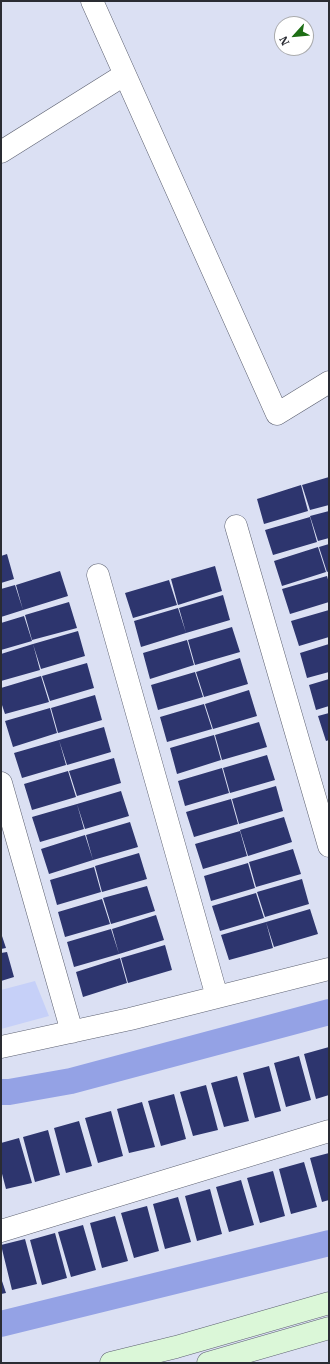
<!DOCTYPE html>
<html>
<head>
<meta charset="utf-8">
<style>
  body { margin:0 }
  #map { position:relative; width:330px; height:1364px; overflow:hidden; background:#dbe0f3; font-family:"IBM Plex Serif",serif }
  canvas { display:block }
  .frame { position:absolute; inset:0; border:2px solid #2a2c33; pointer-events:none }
  .north { position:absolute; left:274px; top:16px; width:40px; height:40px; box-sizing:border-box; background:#fff; border:1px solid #aaabad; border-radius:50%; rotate:243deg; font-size:11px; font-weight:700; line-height:16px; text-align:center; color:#2a2c33 }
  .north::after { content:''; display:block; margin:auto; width:14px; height:18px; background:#1d6e15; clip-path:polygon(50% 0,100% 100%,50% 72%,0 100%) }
</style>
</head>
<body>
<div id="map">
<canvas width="330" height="1364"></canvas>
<div class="frame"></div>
<div class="north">N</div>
</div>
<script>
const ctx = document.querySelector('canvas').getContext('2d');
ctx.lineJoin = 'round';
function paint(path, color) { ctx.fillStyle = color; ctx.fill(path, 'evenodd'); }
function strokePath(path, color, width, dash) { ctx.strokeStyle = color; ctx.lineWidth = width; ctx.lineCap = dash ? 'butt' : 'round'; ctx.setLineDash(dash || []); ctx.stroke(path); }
const green = new Path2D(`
  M35,981L49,1016L1,1029V990Z`);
const canal = new Path2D(`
  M1,1092H9L71,1081L329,1012
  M1,1324L329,1243`);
const building = new Path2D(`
  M329,477V505L310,510L302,485Z
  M301,485L308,511L264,524L257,499Z
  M329,511V538L318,541L310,516Z
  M310,517L317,542L273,555L265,530Z
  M329,544V571L327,572L319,547Z
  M318,547L326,572L282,586L274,561Z
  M7,554L14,579L1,583V556Z
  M215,566L222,591L178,605L171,579Z
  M60,571L68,596L23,610L16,585Z
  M327,576L329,583V602L290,614L282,589Z
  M169,580L177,605L133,618L125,593Z
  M15,585L23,610L1,617V589Z
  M223,595L230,620L186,633L179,608Z
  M69,602L77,628L32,640L25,615Z
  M178,608L186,633L141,647L134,621Z
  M329,610V637L299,646L291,621Z
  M24,616L32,641L1,650V623Z
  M232,627L240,652L195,665L188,640Z
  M78,631L85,656L41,669L33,644Z
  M187,640L194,665L150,679L143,653Z
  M33,644L40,670L1,681V654Z
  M329,644V672L307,678L300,653Z
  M240,658L248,684L204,697L196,672Z
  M87,663L94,688L50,701L42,676Z
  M195,672L203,697L158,710L151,685Z
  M41,676L49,702L5,714L1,702V688Z
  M329,679V706L316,710L309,685Z
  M249,690L257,716L213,729L205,704Z
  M95,695L102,720L58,733L51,708Z
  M204,704L212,729L167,742L160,717Z
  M50,708L57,733L13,747L5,721Z
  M329,713V740L326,741L318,716Z
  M259,722L267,747L222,760L215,735Z
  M104,727L111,752L67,765L59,740Z
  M214,735L221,760L177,774L170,748Z
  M59,740L66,765L22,778L14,753Z
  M267,755L275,780L230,793L223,768Z
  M114,758L121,783L77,796L69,771Z
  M222,768L229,793L185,806L178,781Z
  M68,771L76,797L32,810L24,784Z
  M276,786L283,811L239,824L232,799Z
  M121,791L129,816L85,829L77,804Z
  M231,799L238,824L194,837L186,812Z
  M77,804L84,829L40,842L32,817Z
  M284,817L292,842L248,856L240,830Z
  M130,822L138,847L93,860L86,835Z
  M240,831L247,856L203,869L195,844Z
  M85,835L93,860L49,874L41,849Z
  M293,849L301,874L256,887L249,862Z
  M139,853L147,879L102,892L95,866Z
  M248,863L255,888L211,901L204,876Z
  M94,867L101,892L57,905L50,880Z
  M302,879L309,904L265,917L257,892Z
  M147,886L155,911L111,924L103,898Z
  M256,893L264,918L220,931L212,906Z
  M102,899L110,924L65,937L58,912Z
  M310,909L318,934L274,947L266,922Z
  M156,915L164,940L119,954L112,929Z
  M266,922L273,948L229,960L221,935Z
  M111,929L119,954L74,967L67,942Z
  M1,933L6,948L1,949Z
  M165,945L172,970L128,983L121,958Z
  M7,952L14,977L1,981V953Z
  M120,958L127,983L83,997L76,972Z
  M329,1047V1095L316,1099L304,1054Z
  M299,1056L311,1100L286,1107L274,1063Z
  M269,1066L281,1111L255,1118L243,1073Z
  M237,1076L249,1121L224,1127L211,1083Z
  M206,1085L218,1130L193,1136L180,1092Z
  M174,1094L186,1139L161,1146L148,1101Z
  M142,1102L155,1147L129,1153L117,1109Z
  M111,1111L123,1156L98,1163L85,1118Z
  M79,1121L92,1166L66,1173L54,1128Z
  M48,1130L60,1175L35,1182L23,1137Z
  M19,1138L32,1183L6,1189L1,1170V1143Z
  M329,1153V1200L322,1202L310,1158Z
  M304,1162L317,1207L291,1214L279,1169Z
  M273,1171L285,1216L260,1223L247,1178Z
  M241,1180L254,1225L229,1232L216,1187Z
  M210,1189L222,1234L197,1241L185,1196Z
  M178,1197L191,1242L165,1249L153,1204Z
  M147,1206L159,1251L134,1258L121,1213Z
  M115,1216L128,1261L102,1268L90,1223Z
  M83,1225L96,1270L71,1277L58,1232Z
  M55,1233L67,1278L42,1285L30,1240Z
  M25,1239L37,1284L12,1290L1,1245Z
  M1,1278L6,1293L1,1294Z`);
const minor = new Path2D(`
  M92,1L277,414L329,382
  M1,152L124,75
  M236,526L329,846
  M98,575L217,997
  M1,783L72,1032
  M1,1047L130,1019L329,969
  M1,1231L329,1131`);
const secondary = new Path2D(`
  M111,1363L176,1347L329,1303
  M208,1363L329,1328`);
paint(green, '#c6d0f8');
strokePath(canal, '#94a2e5', 26);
paint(building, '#2d356e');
strokePath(minor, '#5d6171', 23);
strokePath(secondary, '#5d6171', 23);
strokePath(minor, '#fff', 22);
strokePath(secondary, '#dbf7d8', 22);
</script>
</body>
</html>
